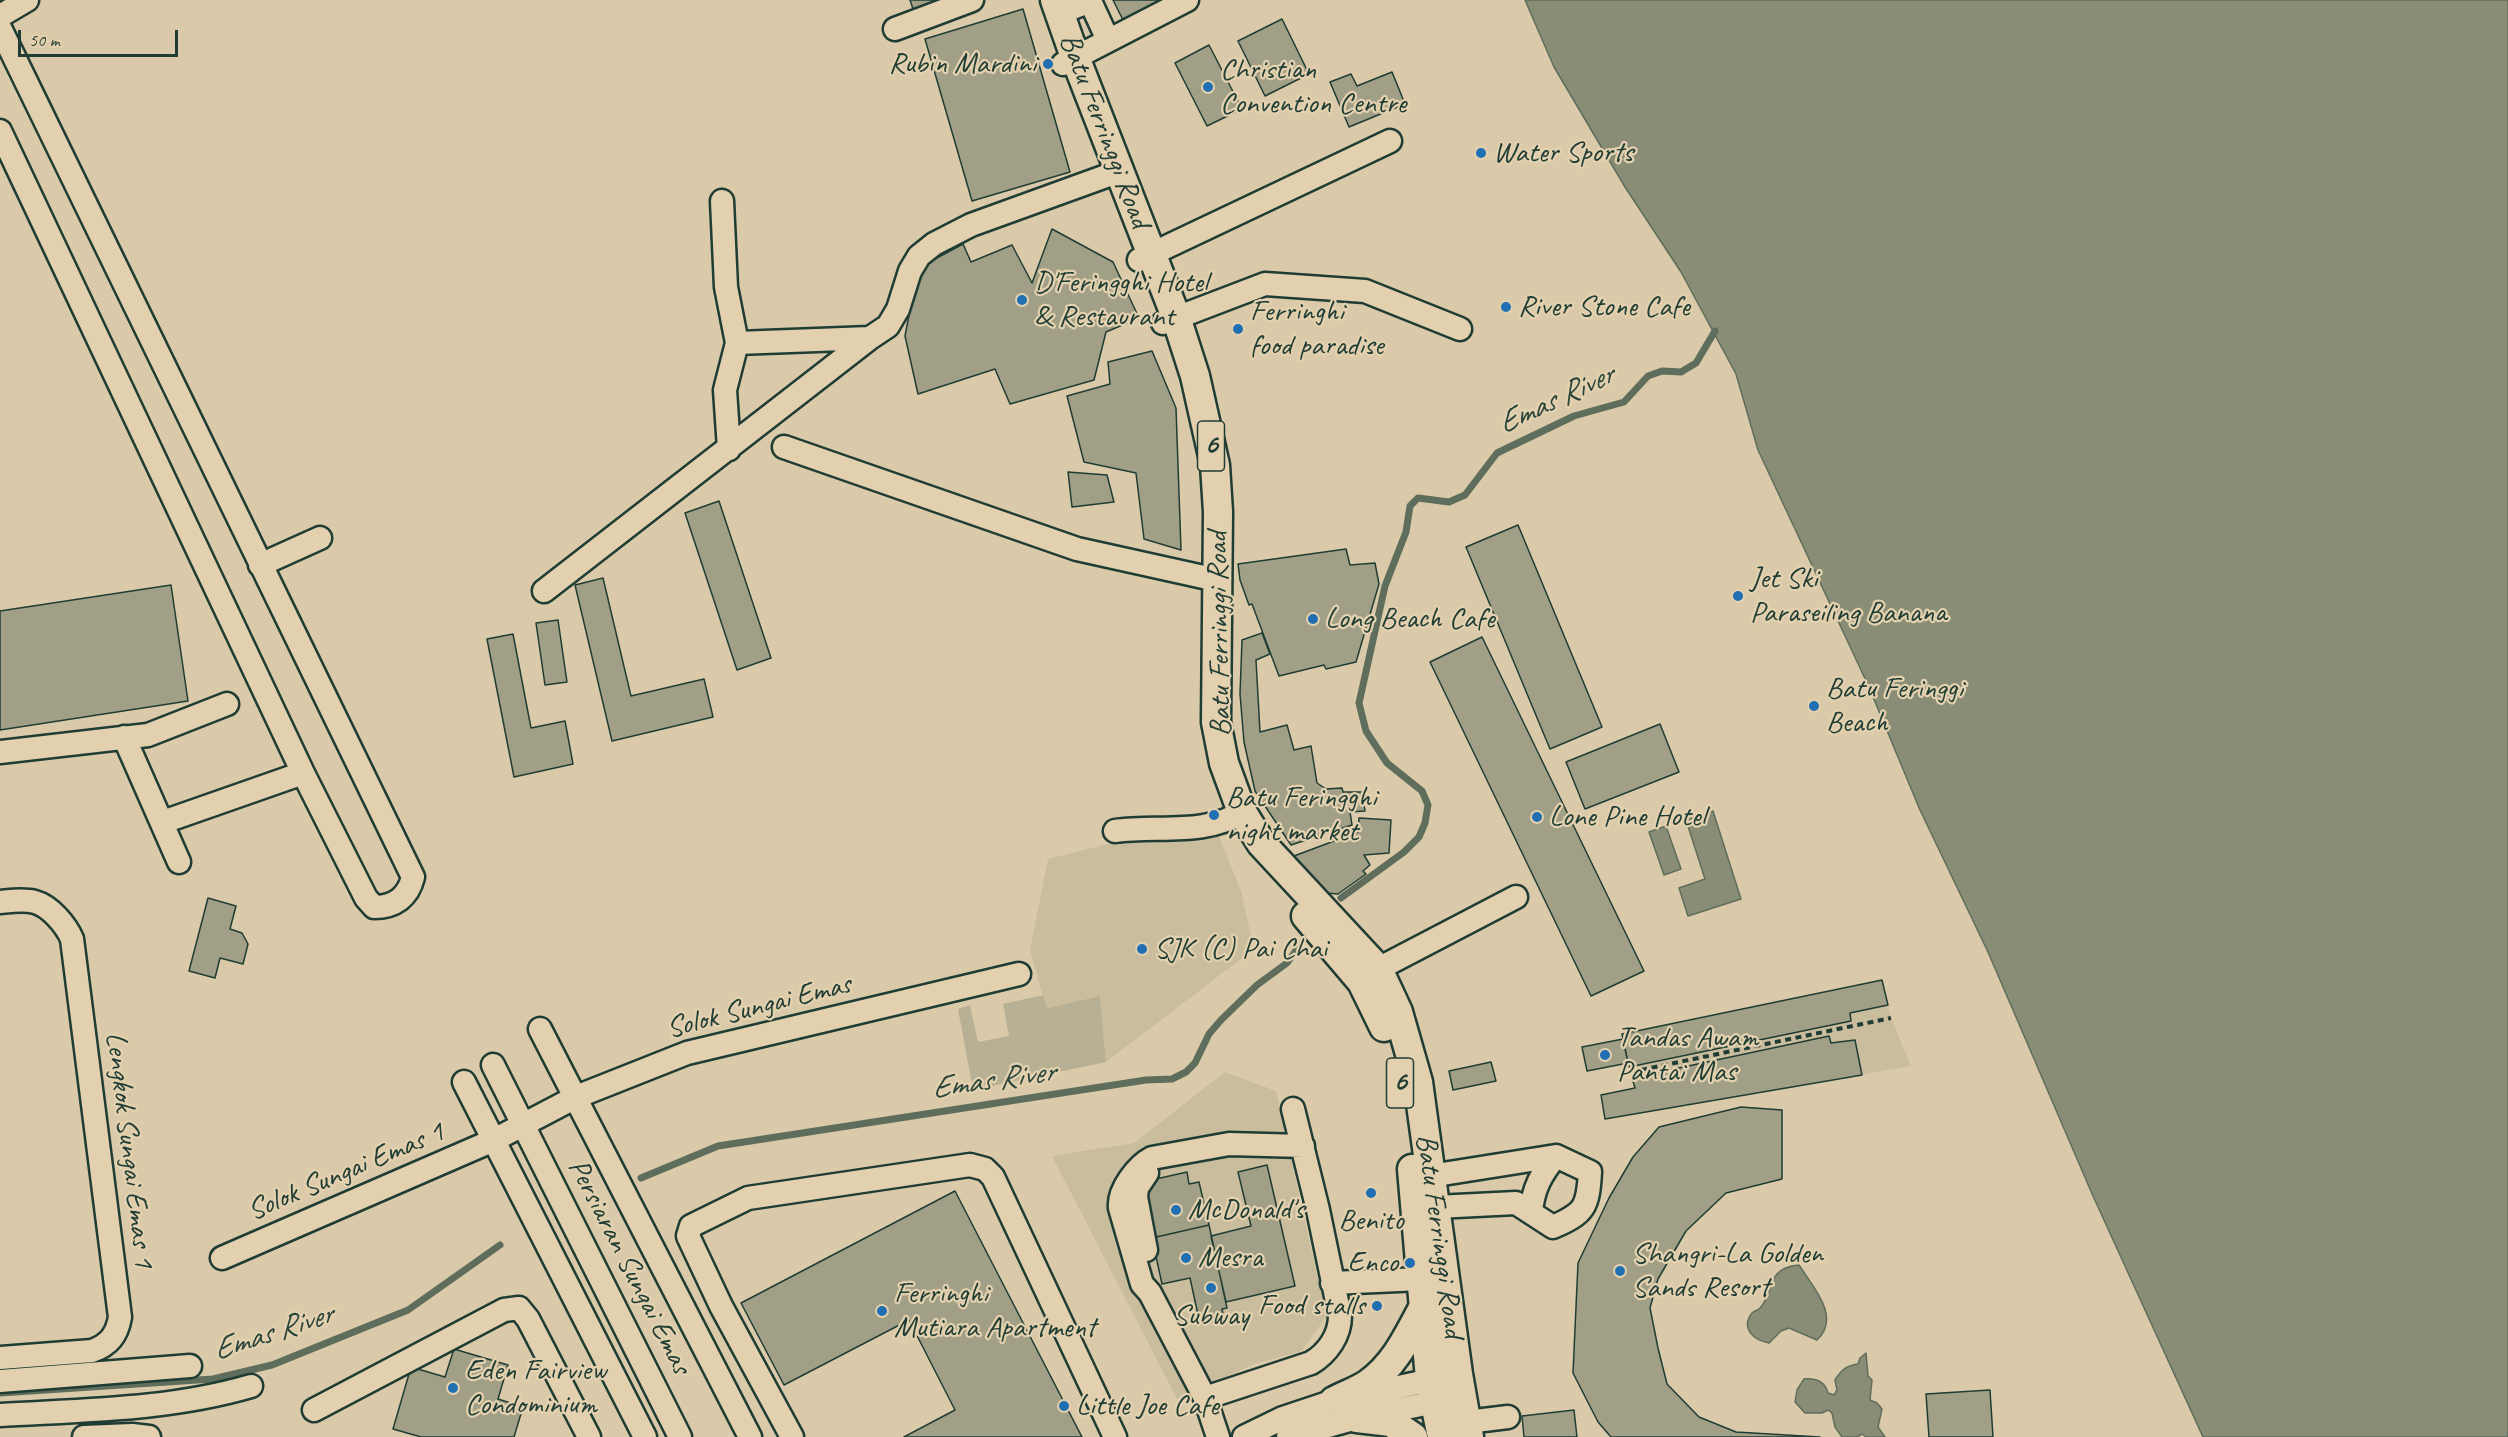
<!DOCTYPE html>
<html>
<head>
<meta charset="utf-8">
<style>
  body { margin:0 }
  #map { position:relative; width:2508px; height:1437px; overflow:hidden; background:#dbcaa9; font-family:Caveat,sans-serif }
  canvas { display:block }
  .scale { position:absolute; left:18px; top:30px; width:160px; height:27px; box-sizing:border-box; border:3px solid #1f3d34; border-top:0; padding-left:8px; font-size:18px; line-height:21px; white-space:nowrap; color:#1f3d34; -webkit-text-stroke:4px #e3d0ae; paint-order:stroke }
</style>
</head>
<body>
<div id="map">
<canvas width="2508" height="1437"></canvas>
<div class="scale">50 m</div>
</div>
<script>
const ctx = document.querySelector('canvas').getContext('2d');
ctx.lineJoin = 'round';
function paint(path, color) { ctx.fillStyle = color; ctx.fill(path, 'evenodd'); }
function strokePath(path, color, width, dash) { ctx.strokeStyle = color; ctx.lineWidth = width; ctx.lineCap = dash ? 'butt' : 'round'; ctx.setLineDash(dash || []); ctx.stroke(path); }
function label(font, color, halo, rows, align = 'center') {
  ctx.font = font + ' Caveat,sans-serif'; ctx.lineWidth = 4.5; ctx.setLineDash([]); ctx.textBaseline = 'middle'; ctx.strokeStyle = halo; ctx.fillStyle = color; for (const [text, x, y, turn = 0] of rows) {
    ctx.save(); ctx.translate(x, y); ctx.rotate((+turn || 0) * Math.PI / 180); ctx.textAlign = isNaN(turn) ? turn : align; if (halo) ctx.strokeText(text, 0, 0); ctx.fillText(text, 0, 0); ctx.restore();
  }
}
const built = new Path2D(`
  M1143,835L1219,836L1241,891L1254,949L1106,1062L1100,996L1046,1008L1030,950L1048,859Z
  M1882,980L1891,1018L1911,1066L1605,1119L1601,1095L1635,1088L1622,1034Z
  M1225,1072L1276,1091L1326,1317L1302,1351L1254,1364L1177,1399L1052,1156L1134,1143Z`);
const green = new Path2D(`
  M1043,995L1047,1008L1100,996L1106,1062L973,1090L958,1009L970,1005L978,1042L1009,1036L1003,1004Z`);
const water = new Path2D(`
  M1525,0H2508V1437H2203L2093,1196L1988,952L1920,810L1868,685L1758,450L1736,374L1681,272L1625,187L1554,67Z
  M1713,811L1741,899L1688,916L1679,888L1705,879L1686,820Z
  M1666,826L1681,869L1664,875L1649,832Z
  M1799,1265C1812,1286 1842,1317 1817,1340L1789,1328L1781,1331L1769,1343C1754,1340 1740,1329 1752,1313C1755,1310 1758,1311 1760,1308C1775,1292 1765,1268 1799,1265Z
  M1866,1353L1868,1376L1872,1380L1870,1400L1877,1403L1882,1409L1878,1427L1885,1437H1866L1862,1434L1857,1437H1842L1835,1427L1832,1413L1828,1410L1822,1413H1805L1795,1402L1797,1390L1804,1379C1816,1378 1825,1381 1828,1393L1834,1395L1837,1390L1835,1380C1842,1369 1846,1366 1858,1364L1860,1358Z`);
const stream = new Path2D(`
  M1341,898L1404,852L1419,837L1425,823L1428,805L1422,791L1387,763L1366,731L1359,703L1385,586L1406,532L1410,506L1418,498L1449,502L1465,495L1497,453L1574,416L1624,402L1648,376L1662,371L1681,372L1696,363L1715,331
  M641,1178L718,1146L1146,1080L1172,1079L1186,1072L1195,1063L1209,1034L1221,1020L1257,985L1287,963L1300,945
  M0,1393L213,1379L272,1365L408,1310L500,1245`);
const building = new Path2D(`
  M910,0H940L913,9Z
  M1113,0H1162L1123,20Z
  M1023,9L1070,172L972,201L925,39Z
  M1282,19L1309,74L1265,96L1238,41Z
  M1209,45L1242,109L1207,126L1175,63Z
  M1392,72L1405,104L1349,127L1330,82L1351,74L1357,86Z
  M1052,229L1113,262L1139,318L1106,332L1094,380L1010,404L995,369L918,394L905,336L918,268L963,244L971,262L1012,245L1032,283Z
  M1152,351L1176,408L1181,550L1144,539L1136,473L1084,462L1067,396L1110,384L1108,362Z
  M1068,472L1107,475L1114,502L1072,507Z
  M719,501L771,658L737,670L685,513Z
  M1518,525L1602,727L1550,749L1466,547Z
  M1346,549L1350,565L1375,563L1379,584L1356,662L1326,669L1324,665L1279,676L1252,604L1249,605L1240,580L1238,564Z
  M603,578L631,696L704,679L713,717L612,741L575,585Z
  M171,585L188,701L0,730V611Z
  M558,620L567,682L545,685L536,623Z
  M1262,633L1270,654L1256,660L1260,732L1287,725L1294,750L1311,746L1317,783L1326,789L1342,788L1343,792H1362L1365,811L1350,812L1352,825L1291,845L1255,791L1244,742L1240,694L1242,640Z
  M513,634L531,728L565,721L573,764L514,777L487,639Z
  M1482,637L1644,971L1591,996L1430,662Z
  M1660,724L1679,772L1585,809L1566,762Z
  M1359,818L1391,820L1389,853L1364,855L1370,865L1363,871L1366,874L1338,894L1325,893L1294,856L1358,832Z
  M208,898L236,906L230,929L242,933L248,944L243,964L220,958L215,978L189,971Z
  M1882,980L1888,1005L1850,1013L1851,1021L1629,1067L1622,1034Z
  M1829,1036L1831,1043L1855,1040L1862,1075L1605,1119L1601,1095L1635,1088L1632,1078Z
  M1623,1039L1628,1063L1587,1071L1582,1047Z
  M1491,1062L1496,1081L1453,1090L1449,1071Z
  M1741,1107L1782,1110V1179L1726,1193L1686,1231L1658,1279L1650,1308L1658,1348L1667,1384L1699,1417L1736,1432L1820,1437H1611L1598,1422L1573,1373L1578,1263L1609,1198L1633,1157L1659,1127Z
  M1267,1165L1295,1286L1226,1302L1211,1236L1251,1226L1238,1172Z
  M1187,1172L1189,1184L1199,1182L1209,1225L1152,1238L1143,1196L1156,1179Z
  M955,1191L1082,1437H904L955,1410L909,1320L784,1385L741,1303Z
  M1209,1225L1227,1308L1222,1309L1224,1319L1200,1324L1190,1278L1162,1284L1152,1238Z
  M454,1349L508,1365L498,1399L523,1407L514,1437H421L393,1429L411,1367L445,1377Z
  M1990,1390L1993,1437H1929L1926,1394Z
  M1574,1410L1577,1437H1524L1522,1416Z`);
const path = new Path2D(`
  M1631,1072L1891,1018`);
const minor = new Path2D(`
  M1060,13L1090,1L1108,40
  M0,16L27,0
  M0,28L413,877C408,897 395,907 374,907L366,898L303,773L0,131
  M895,29L972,0
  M1063,64L1187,0
  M722,201L726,287L737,343L725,390L729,449
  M1139,260L1390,141
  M1163,323L1265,284L1365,291L1460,329
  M737,343L870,338
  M784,447L1077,549L1217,580
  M260,565L320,538
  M544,591L870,338L888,326L898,309L910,271L919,256L934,244L971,225L1120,171
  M124,737L179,862
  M0,752L148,735L227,704
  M163,822L303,773
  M1115,831C1157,825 1205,836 1242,812
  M0,902C11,901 24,899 35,902C50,906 66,925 72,939L120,1317C117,1335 109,1345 92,1351L0,1358
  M1365,980L1378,969L1516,897
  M540,1029L750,1437
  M493,1065L680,1437
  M464,1082L645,1437
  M1556,1156L1590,1172C1588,1207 1585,1213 1553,1227L1516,1203L1436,1207L1415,1191L1430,1176Z
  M1531,1212C1533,1189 1541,1174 1556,1156
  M1146,1250L1136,1197L1137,1188L1147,1173
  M222,1258L494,1140L576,1097L687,1053L1019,974
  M1332,1283L1421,1279
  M0,1381L190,1366
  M1205,1398L1311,1363C1328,1353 1340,1335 1340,1316L1318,1210L1293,1109
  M314,1410L504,1310L519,1308L528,1319L589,1437
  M0,1415C84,1410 169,1410 251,1386
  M1467,1422L1508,1417
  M84,1437L132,1435L149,1437
  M792,1437L721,1306L688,1236L691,1226L748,1198L970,1165L985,1169L993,1177L1115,1437
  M1218,1437L1205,1398L1150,1293L1142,1284L1120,1208C1118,1190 1137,1166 1152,1158L1229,1144L1303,1146
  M1244,1437L1283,1418L1334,1401L1445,1377
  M1288,1437L1357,1418L1450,1399`);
const major = new Path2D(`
  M1055,0L1075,57L1176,317L1195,376L1215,465L1218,512L1216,722L1224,763L1242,812L1261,843L1378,969L1398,1012L1418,1082L1458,1374L1469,1437
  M1306,916L1362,982L1384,1027
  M1412,1169L1430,1379L1442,1437
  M1334,1401C1345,1395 1358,1391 1368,1384C1395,1365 1408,1336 1423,1308
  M1357,1418L1391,1422L1413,1437`);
const markers = [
  [1048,64,6,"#1f6fb2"],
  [1208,87,6,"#1f6fb2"],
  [1481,153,6,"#1f6fb2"],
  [1022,300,6,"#1f6fb2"],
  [1506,307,6,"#1f6fb2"],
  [1238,329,6,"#1f6fb2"],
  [1738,596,6,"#1f6fb2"],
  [1313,619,6,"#1f6fb2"],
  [1814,706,6,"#1f6fb2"],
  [1214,815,6,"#1f6fb2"],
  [1537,817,6,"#1f6fb2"],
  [1142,949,6,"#1f6fb2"],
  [1605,1055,6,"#1f6fb2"],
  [1371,1193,6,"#1f6fb2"],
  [1176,1210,6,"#1f6fb2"],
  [1186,1258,6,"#1f6fb2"],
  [1410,1263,6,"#1f6fb2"],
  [1620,1271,6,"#1f6fb2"],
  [1211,1288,6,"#1f6fb2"],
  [1377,1306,6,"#1f6fb2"],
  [882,1311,6,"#1f6fb2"],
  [453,1388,6,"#1f6fb2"],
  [1064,1406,6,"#1f6fb2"]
];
const shields = [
  [1211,446,27],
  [1400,1083,27]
];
const shieldNames = [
  ["6",1211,446],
  ["6",1400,1083]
];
const poiNames = [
  ["Rubin Mardini",1036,64,"right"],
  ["Christian",1220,70],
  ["Convention Centre",1220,104],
  ["Water Sports",1493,153],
  ["D'Feringghi Hotel",1034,283],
  ["& Restaurant",1034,317],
  ["River Stone Cafe",1518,307],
  ["Ferringhi",1250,312],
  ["food paradise",1250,346],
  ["Jet Ski",1750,579],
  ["Paraseiling Banana",1750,613],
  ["Long Beach Cafe",1325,619],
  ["Batu Feringgi",1826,689],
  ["Beach",1826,723],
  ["Batu Feringghi",1226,798],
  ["night market",1226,832],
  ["Lone Pine Hotel",1549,817],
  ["SJK (C) Pai Chai",1154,949],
  ["Tandas Awam",1617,1038],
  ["Pantai Mas",1617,1072],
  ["McDonald's",1188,1210],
  ["Benito",1371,1221,"center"],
  ["Shangri-La Golden",1632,1254],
  ["Sands Resort",1632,1288],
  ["Mesra",1198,1258],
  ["Enco",1398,1263,"right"],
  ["Ferringhi",894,1294],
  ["Mutiara Apartment",894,1328],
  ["Food stalls",1365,1306,"right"],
  ["Subway",1211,1316,"center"],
  ["Eden Fairview",465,1371],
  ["Condominium",465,1405],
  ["Little Joe Cafe",1076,1406]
];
const streetNames = [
  ["Batu Ferringgi Road",1104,131,69],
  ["Batu Ferringgi Road",1220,634,-91],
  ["Solok Sungai Emas",759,1007,-14],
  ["Lengkok Sungai Emas 1",129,1150,83],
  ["Solok Sungai Emas 1",346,1172,-23],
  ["Batu Ferringgi Road",1439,1236,82],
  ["Persiaran Sungai Emas",629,1267,63]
];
const waterNames = [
  ["Emas River",1556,400,-25],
  ["Emas River",993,1081,-8],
  ["Emas River",273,1333,-18]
];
paint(built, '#cabd9e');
paint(green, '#b8b094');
paint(water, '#898d76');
strokePath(water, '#5f6d5c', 1.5);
strokePath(stream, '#5f6d5c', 7);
paint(building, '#a19f85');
strokePath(building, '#1f3d34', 1.5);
strokePath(minor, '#1f3d34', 27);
strokePath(major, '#1f3d34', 33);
strokePath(path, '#1f3d34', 4, [6, 4.5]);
strokePath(minor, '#e3d0ae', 22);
strokePath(major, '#e3d0ae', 28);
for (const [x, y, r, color] of markers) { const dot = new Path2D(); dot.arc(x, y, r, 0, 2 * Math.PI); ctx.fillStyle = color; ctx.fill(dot); strokePath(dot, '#e3d0ae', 2); }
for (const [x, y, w] of shields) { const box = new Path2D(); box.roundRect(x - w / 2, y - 25, w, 50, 4.5); ctx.fillStyle = '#e3d0ae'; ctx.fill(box); strokePath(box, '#1f3d34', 1.5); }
label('bold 28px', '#1f3d34', null, shieldNames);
label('30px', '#1f3d34', '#e3d0ae', poiNames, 'left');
label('30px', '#1f3d34', '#e3d0ae', streetNames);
label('italic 32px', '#2a453b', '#e3d0ae', waterNames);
</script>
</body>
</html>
